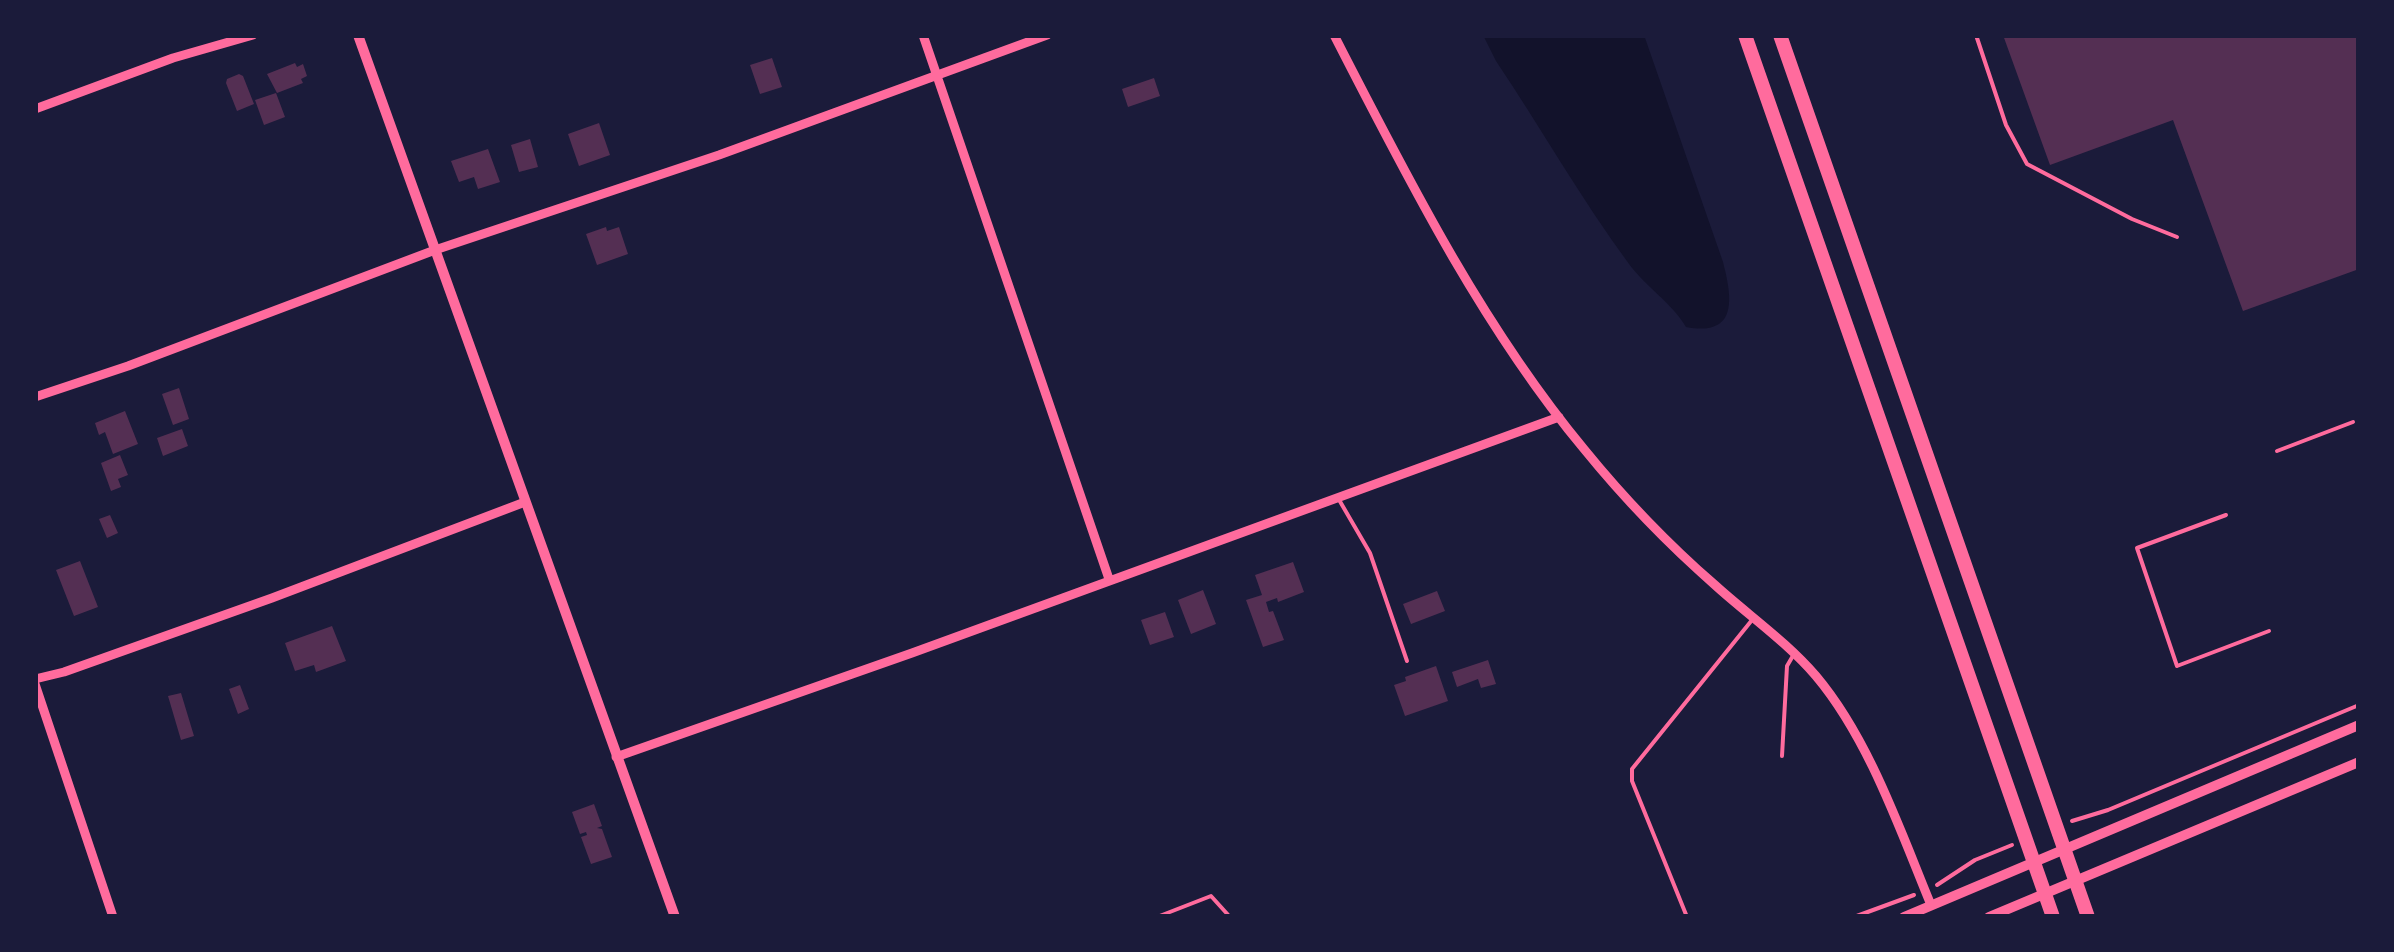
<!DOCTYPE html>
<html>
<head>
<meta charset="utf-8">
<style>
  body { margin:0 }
  #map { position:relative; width:2394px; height:952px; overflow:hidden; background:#1b1b3a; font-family:"Playfair Display",serif }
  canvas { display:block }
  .frame { position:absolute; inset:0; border:38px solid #1b1b3a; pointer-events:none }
</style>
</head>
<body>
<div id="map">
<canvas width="2394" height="952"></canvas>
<div class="frame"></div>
</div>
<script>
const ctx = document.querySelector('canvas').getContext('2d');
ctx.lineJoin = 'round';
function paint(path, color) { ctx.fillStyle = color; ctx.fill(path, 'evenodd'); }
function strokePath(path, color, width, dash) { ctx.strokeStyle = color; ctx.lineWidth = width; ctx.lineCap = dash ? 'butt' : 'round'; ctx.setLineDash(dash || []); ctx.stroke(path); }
const water = new Path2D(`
  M1483,35H1644L1723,262C1732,297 1739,337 1686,327C1672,303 1646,287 1629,264C1581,199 1541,128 1496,61Z`);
const building = new Path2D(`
  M2003,35H2359V269L2243,311L2173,120L2050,165Z
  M772,58L782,87L760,94L750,65Z
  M295,63L297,67L303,64L307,76L301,79L303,83L277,93L267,74Z
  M239,74L243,76L254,104L237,111L226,83L227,79Z
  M1154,78L1160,96L1128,107L1122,89Z
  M276,93L285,117L264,125L255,100Z
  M599,123L610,155L579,166L568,134Z
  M530,139L538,167L519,172L511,145Z
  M488,149L500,182L478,189L474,177L459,182L451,161Z
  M606,227L607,231L619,227L628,254L597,265L586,234Z
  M179,388L189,419L173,425L162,394Z
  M125,411L138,444L113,454L105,432L99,435L95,423Z
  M182,429L188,446L163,456L157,438Z
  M120,455L128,475L118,479L121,487L111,491L101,463Z
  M110,515L118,533L107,538L99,519Z
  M80,561L98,607L74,616L56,570Z
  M1293,562L1304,592L1278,602L1277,598L1266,602L1269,612L1273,611L1284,640L1263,647L1246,600L1262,595L1255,575Z
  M1203,590L1216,624L1191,634L1178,600Z
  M1437,591L1445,611L1411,624L1403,604Z
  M1165,612L1174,637L1150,645L1141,620Z
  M332,626L346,661L316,672L314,665L295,671L285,643Z
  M1488,660L1496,684L1481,688L1478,679L1457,687L1452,672Z
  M1436,666L1448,701L1405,716L1394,685L1406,681L1405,677Z
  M240,685L249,709L238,714L229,689Z
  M181,693L194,736L181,740L168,696Z
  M594,804L602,826L597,828L602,829L612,857L591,864L581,837L587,835L586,832L580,834L572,812Z`);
const path = new Path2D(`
  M2072,821L2108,810L2359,705
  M1937,885L1975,860L2012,845
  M1854,917L1914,895`);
const service = new Path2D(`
  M1976,35L2006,125L2027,164L2132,219L2177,237
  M2277,451L2353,422
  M1338,498L1370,553L1407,661
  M2226,515L2137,548L2177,666L2269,631
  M1782,756L1787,666L1794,654
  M1157,917L1211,896L1230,917
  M1687,917L1632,781V769L1752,620`);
const minor = new Path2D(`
  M923,35L1109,579
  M1334,35C1407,177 1482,326 1584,449C1623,497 1668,544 1715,585C1748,615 1787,642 1816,676C1869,739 1900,830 1931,905
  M35,109L173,58L253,35
  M35,397L128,366L435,250L719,155L1047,35
  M35,679L64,672L272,598L525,502
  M35,684L113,917
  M616,757L912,653L1559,417`);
const tertiary = new Path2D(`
  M358,35L675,917
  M1904,917L2359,725
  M1989,917L2359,762`);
const trunk = new Path2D(`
  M1745,35L2053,917
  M1780,35L2088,917`);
paint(water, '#12122b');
paint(building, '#542f53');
strokePath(path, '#ff6b9d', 4);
strokePath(service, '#ff6b9d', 4);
strokePath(minor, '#ff6b9d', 9);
strokePath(tertiary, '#ff6b9d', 10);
strokePath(trunk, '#ff6b9d', 14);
</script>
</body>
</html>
